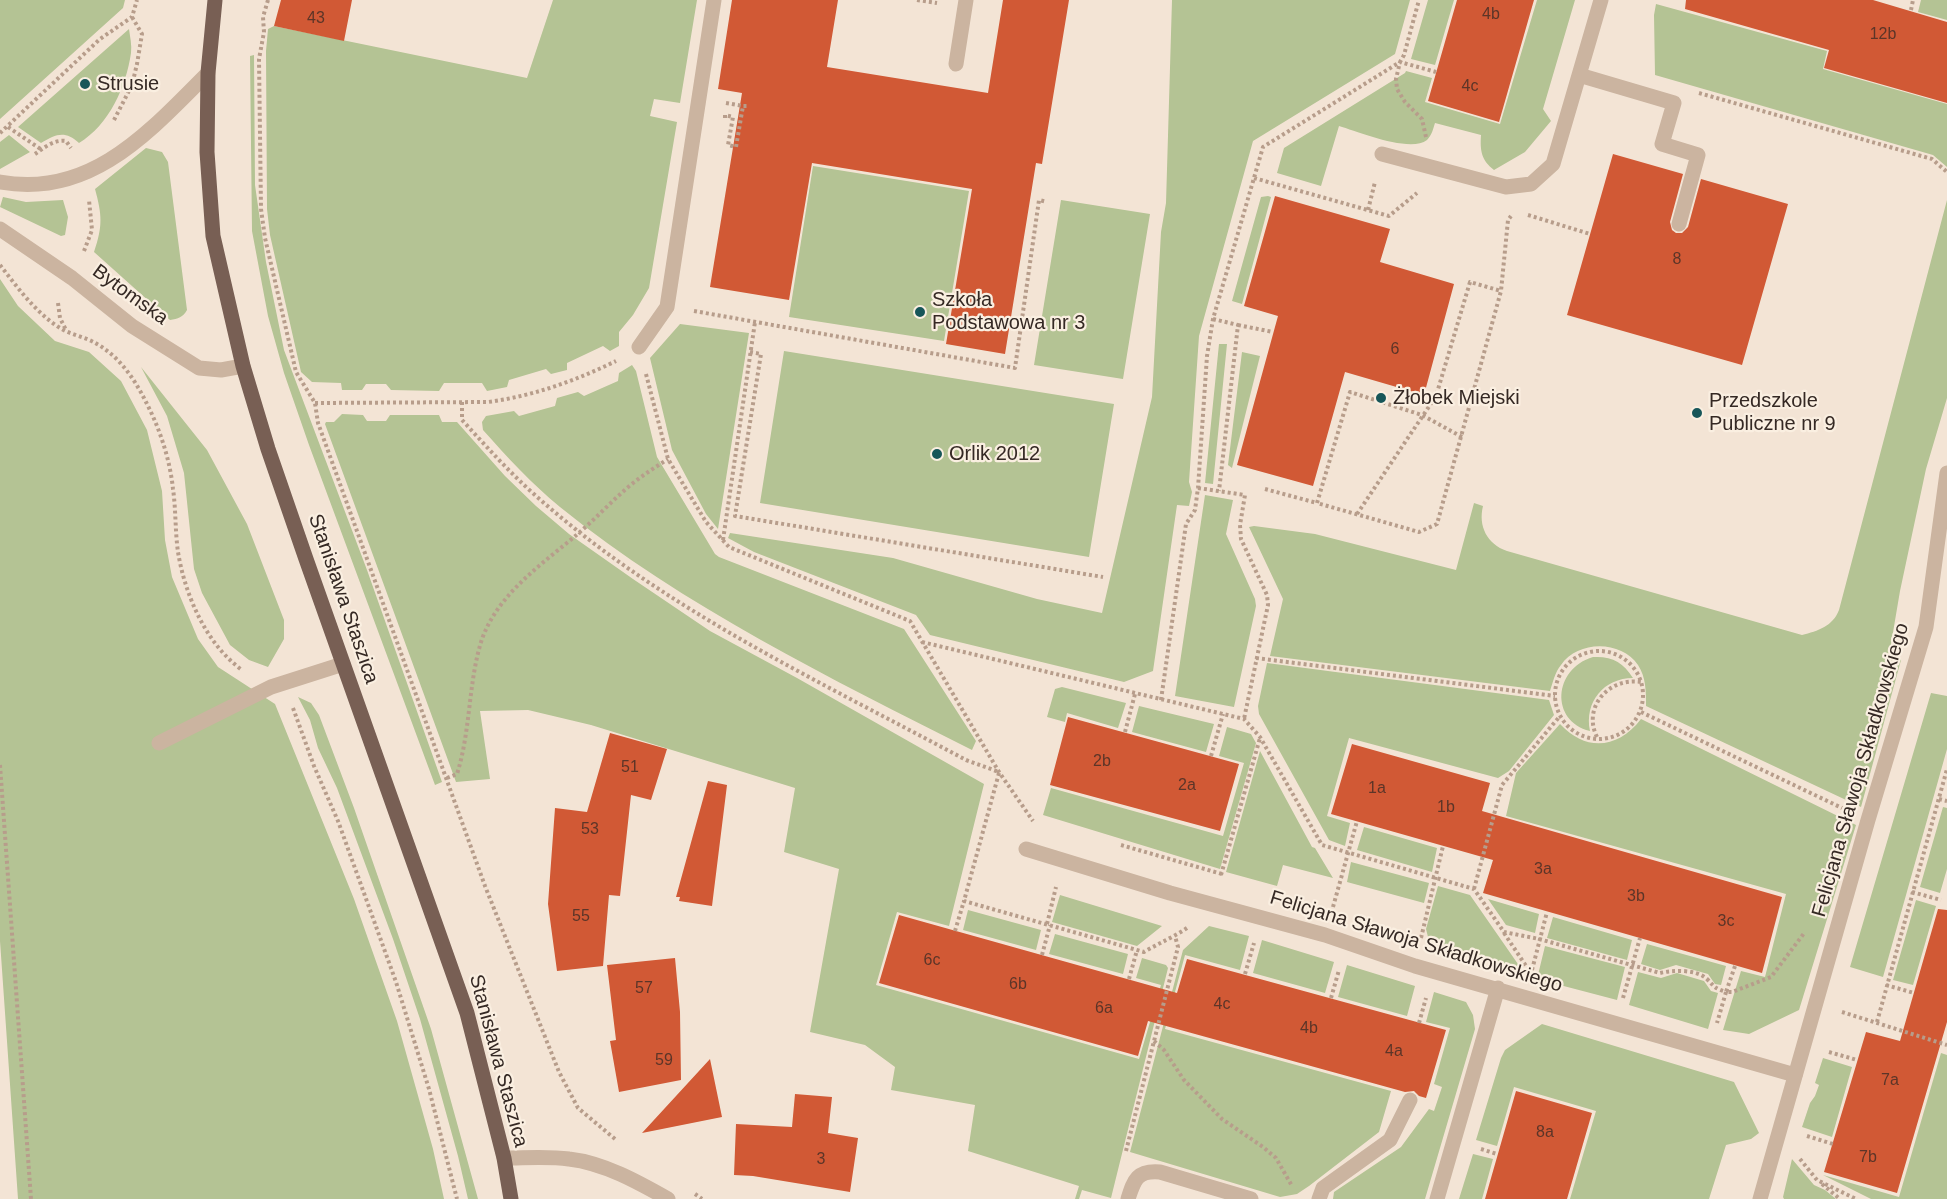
<!DOCTYPE html>
<html>
<head>
<meta charset="utf-8">
<style>
  body { margin:0 }
  canvas { display:block; background:#f3e4d5 }
</style>
</head>
<body>
<canvas width="1947" height="1199"></canvas>
<script>
const ctx = document.querySelector('canvas').getContext('2d');
ctx.lineJoin = 'round';
function paint(path, color) { ctx.fillStyle = color; ctx.fill(path, 'evenodd'); }
function strokePath(path, color, width, dash) { ctx.strokeStyle = color; ctx.lineWidth = width; ctx.lineCap = dash ? 'butt' : 'round'; ctx.setLineDash(dash || []); ctx.stroke(path); }
function label(font, color, halo, rows, align = 'center') {
  ctx.font = font + ' Arial,sans-serif'; ctx.lineWidth = 4.5; ctx.setLineDash([]); ctx.textBaseline = 'middle'; ctx.strokeStyle = halo; ctx.fillStyle = color; for (const [text, x, y, turn = 0] of rows) {
    ctx.save(); ctx.translate(x, y); ctx.rotate((+turn || 0) * Math.PI / 180); ctx.textAlign = isNaN(turn) ? turn : align; if (halo) ctx.strokeText(text, 0, 0); ctx.fillText(text, 0, 0); ctx.restore();
  }
}
const green = new Path2D(`
  M0,0H125L123,8L0,119Z
  M553,0H697L680,103L654,99L650,116L677,122L649,288L633,315L619,332V346L610,351L603,346L567,363V370L551,374L546,369L509,380L507,387L487,391L482,383H444L439,391L391,390L386,384H366L362,390H342L341,383L312,382L301,372L270,235L267,209L266,51L268,29L274,26L527,78Z
  M1172,0H1410L1395,54L1253,141L1199,336L1189,482L1192,492L1189,506L1177,505L1153,671L1124,682L930,635L916,615L754,552L728,538L730,533L893,558L1037,599L1102,613L1152,397L1161,232L1166,203Z
  M1428,0H1454L1435,65L1411,59Z
  M1537,0H1575L1543,109L1551,121L1525,152L1494,170C1481,160 1480,150 1481,135L1435,123C1433,129 1432,135 1427,140C1410,153 1359,132 1339,126L1321,186L1277,173L1284,148L1405,73L1406,71L1432,78L1425,102L1500,124Z
  M1921,0H1947V20L1918,12Z
  M1656,4L1827,51L1823,69L1947,104V167L1933,155L1655,75L1654,15Z
  M129,29C130,37 132,45 131,53C126,87 109,125 79,143C65,130 56,134 41,143L18,127Z
  M254,55L255,185L266,262L284,350L367,570L442,782L435,785L309,445L284,373L268,316L252,231L250,56Z
  M9,135L30,152L0,169V142Z
  M146,148L162,152L168,162L187,310C183,317 178,319 170,320L94,252C103,226 102,215 95,189Z
  M813,166L969,191L944,341L789,317Z
  M1268,196L1271,197L1242,304L1232,301L1261,197Z
  M3,197L26,202L63,200L68,217L65,235L61,236L0,207Z
  M1061,200L1150,214L1123,379L1034,365Z
  M1947,200V398L1926,469L1900,591L1890,650L1901,660L1861,807L1646,706C1646,692 1646,677 1638,665C1621,640 1578,640 1561,665C1555,672 1553,682 1550,691L1270,656L1283,599L1249,527L1254,526L1315,534L1456,570L1474,503L1483,506C1478,526 1487,544 1507,551L1802,635C1818,631 1833,626 1839,610Z
  M0,279L18,306L55,341L89,352L121,381L147,430L162,491L165,540L172,577L198,639L218,667L275,704L354,899L397,1021L433,1149L444,1199H18L0,941Z
  M680,324L749,333L718,529L706,514L672,450L650,358Z
  M1219,344H1227L1213,484L1205,483Z
  M784,351L1114,404L1089,557L760,503Z
  M1242,352L1260,356L1232,468L1228,465Z
  M632,365L636,371L657,457L715,554L719,557L904,629L976,741L972,750C830,678 684,607 560,507C532,484 507,457 483,430L482,422L486,416L514,411L519,416L555,406L557,398L578,392L584,396L618,381L619,373Z
  M141,367L207,450L247,524L284,620V639L268,667L249,660L230,645L202,593L194,569L184,473L167,416Z
  M342,414L363,415L367,421H386L390,415H439L442,422H457L505,476L536,506L569,534L633,579L710,631L797,678L984,784L949,926L897,912L876,985L1139,1059L1161,985L1136,978L1142,958L1166,965L1168,968L1111,1198L1082,1190L1079,1199H1075L1079,1186L968,1151L975,1105L891,1090L895,1067L865,1045L810,1032L839,869L784,852L795,788L591,725L528,710L480,711L490,779L456,782L325,424L326,422H334Z
  M1205,495L1233,500L1226,534L1255,599L1256,606L1234,707L1175,696Z
  M1593,657C1612,656 1623,662 1633,678C1604,678 1584,702 1590,731C1550,721 1553,669 1593,657Z
  M1267,663L1549,700L1554,715L1509,771L1498,778L1349,738L1327,816L1350,823L1345,846L1329,840L1259,714L1258,706Z
  M1062,687L1126,703L1118,728L1067,713L1065,722L1047,717L1055,689Z
  M1931,693L1947,696V749L1883,977L1850,967Z
  M298,697L311,703L319,715L354,808L431,1029L478,1199H468L458,1156L420,1019L393,939L337,788L318,748L310,720Z
  M1139,706L1214,724L1206,752L1132,732Z
  M1641,719L1856,825L1799,1010L1749,1034L1723,1030L1741,971L1765,977L1786,894L1506,816L1516,773L1560,724C1586,752 1618,749 1641,719Z
  M1227,727L1251,734L1256,743L1220,869L1043,815L1051,788L1223,836L1244,763L1219,756Z
  M1260,751L1312,847L1315,848L1333,878L1283,865L1277,886L1226,872Z
  M1943,807L1947,808V869L1940,893L1920,887Z
  M1364,827L1437,848L1432,872L1357,850Z
  M1351,862L1429,883L1424,903L1347,882Z
  M1438,886L1470,895L1520,967L1519,971L1430,945L1426,929Z
  M1060,895L1162,926L1137,946L1052,922Z
  M1488,899L1539,914L1535,933L1506,925Z
  M1916,900L1936,906L1913,985L1893,980Z
  M968,910L1041,930L1036,950L963,930Z
  M1553,917L1632,940L1627,960L1547,938Z
  M1209,926L1249,936L1240,970L1185,955L1165,1029L1391,1091L1379,1132L1309,1186L1297,1194L1280,1197L1130,1152L1183,950Z
  M1055,934L1128,954L1123,974L1049,954Z
  M1262,940L1334,962L1325,993L1253,973Z
  M1647,944L1726,966L1721,985L1715,984L1708,974L1676,965L1660,970L1641,964Z
  M1545,946L1625,967L1617,1000L1537,979Z
  M1347,965L1415,986L1407,1016L1338,997Z
  M1638,972L1661,978L1677,973L1704,981L1711,991L1718,993L1708,1029L1629,1005Z
  M1434,992L1466,1002L1473,1015L1475,1029L1425,1199H1333L1334,1192L1401,1147L1429,1109L1434,1111L1442,1087L1434,1084L1450,1028L1426,1022Z
  M1542,1024L1734,1082L1759,1133L1751,1139L1726,1145L1709,1199H1570L1596,1111L1514,1087L1497,1146L1476,1140L1501,1058L1505,1050Z
  M1941,1053L1947,1055V1199H1871L1823,1175L1899,1197Z
  M1823,1058L1852,1067L1832,1137L1802,1127L1810,1103L1815,1096L1819,1085L1815,1083Z
  M1473,1154L1493,1159L1482,1199H1459Z
  M1792,1159L1814,1185L1825,1190L1836,1199H1784L1783,1197Z`);
const building = new Path2D(`
  M281,0H352L344,41L274,26Z
  M732,0H838L827,67L988,93L1003,0H1069L1042,164L1036,163L1005,354L946,344L972,189L812,163L789,300L710,287L742,93L718,89Z
  M1457,0H1534L1499,122L1428,101Z
  M1686,0H1873L1947,22V103L1824,68L1829,50L1685,9Z
  M1613,154L1683,174L1670,222L1672,230L1676,233H1682L1688,227L1701,179L1788,204L1742,365L1567,315Z
  M1275,196L1390,229L1380,262L1454,284L1424,395L1345,372L1313,486L1237,465L1278,316L1244,306Z
  M1068,717L1239,764L1220,831L1050,785Z
  M610,733L667,749L651,800L631,795L620,896L609,895L603,966L557,971L548,904L555,808L587,812Z
  M1352,744L1490,783L1482,811L1782,897L1762,973L1483,893L1493,860L1331,814Z
  M708,781L727,785L712,906L679,901L680,897H676Z
  M1938,909L1947,910V1022L1897,1193L1824,1172L1866,1032L1900,1041Z
  M899,915L1177,993L1187,959L1446,1030L1426,1098L1419,1096L1414,1091L1405,1092L1148,1021L1138,1056L879,983Z
  M675,958L680,1012L681,1080L619,1092L610,1041L616,1040L607,965Z
  M710,1059L722,1117L642,1133Z
  M1516,1091L1592,1113L1567,1199H1485Z
  M795,1094L832,1097L828,1133L858,1138L850,1192L753,1176L734,1175L736,1124L792,1127Z`);
const path = new Path2D(`
  M268,0L263,17L264,32L259,59L261,209L265,238L296,372L315,403L318,423L485,886L559,1072L578,1108L615,1139
  M917,0L937,3
  M1911,10L1913,0
  M1699,93L1932,159L1947,172
  M726,103L743,106
  M725,118V115L733,117L728,145L736,147L743,106H747
  M114,120L132,85L137,64L142,34L132,17
  M8,127L42,150
  M0,133L100,39L132,17L137,0
  M1426,137L1422,119L1405,102L1397,89L1396,79L1400,62L1436,72
  M35,154C44,148 54,139 66,141L71,148
  M1254,178L1389,216L1417,193
  M1368,210L1375,182
  M1528,215L1590,234
  M84,251L92,230L89,200
  M0,265C18,288 35,312 60,328C71,335 86,337 97,344C120,357 135,380 146,402C160,429 170,460 173,489C176,510 175,531 178,552C185,595 206,644 242,670
  M58,303L60,318L66,330
  M694,311L1015,368L1039,200L1047,202
  M1213,319L1238,325L1219,491
  M1238,325L1273,332
  M750,352L761,354L735,516L1103,577
  M646,374L668,459L706,522L729,547L910,621L999,772L1033,821
  M462,402V420C486,446 509,472 535,495C661,608 819,681 966,760L999,772
  M315,403L488,402C533,396 575,381 616,361
  M1462,437L1422,415L1350,392L1317,503L1419,532L1437,524L1501,291L1508,220L1511,216
  M1198,488L1245,495L1240,525L1241,539L1267,595L1268,605L1244,719
  M1265,489L1317,503
  M1357,514L1436,396L1470,282L1501,291
  M723,540L755,322
  M922,642L1244,719L1260,737L1322,845L1474,889L1504,932L1539,939L1660,973C1673,970 1696,969 1707,979C1715,987 1714,988 1726,992L1717,1023
  M1555 695a44 44 0 1 1 88 0a44 44 0 1 1-88 0Z
  M1256,658L1555,696
  M1161,700L1186,524L1195,510L1198,488L1207,356L1213,319L1263,147L1400,62L1404,55L1419,0
  M293,708L314,766L338,821L396,982L429,1089L457,1199
  M1641,712L1842,808
  M1125,732L1135,694
  M1597,737C1582,707 1609,677 1641,682
  M1211,756L1223,714
  M0,765L31,1199
  M999,773L964,901L1144,952C1159,943 1174,937 1187,928
  M447,778L457,774C471,730 468,682 482,639C499,592 544,563 580,532C596,518 611,502 627,488C640,477 654,468 668,459
  M1939,799L1947,801
  M1121,845L1222,874
  M1221,875L1260,738
  M1474,889L1502,785L1560,716
  M1912,892L1941,900
  M1333,907L1357,821
  M1047,924L1056,887
  M955,931L964,901
  M1504,933L1528,969
  M1421,938L1443,846
  M1042,955L1050,925
  M1735,966L1726,992H1732L1771,977L1805,932
  M1532,970L1547,912
  M1245,974L1254,943
  M1129,979L1137,950
  M1886,985L1914,993
  M1331,998L1339,970
  M1623,998L1640,938
  M1842,1012L1947,1045
  M1877,1022L1947,769
  M1419,1023L1426,998
  M1154,1041L1164,1050L1184,1080L1222,1119L1263,1147L1276,1158L1292,1186
  M1829,1052L1857,1060
  M1807,1136L1833,1144
  M1481,1149L1497,1154
  M1126,1151L1178,947L1175,936
  M1800,1159L1817,1180L1856,1199
  M1822,1184L1840,1199
  M695,1194L702,1199`);
const service = new Path2D(`
  M956,64L966,0
  M1579,75L1674,103L1662,144L1698,155L1679,224
  M1382,154L1506,187L1531,184L1553,164L1601,0
  M639,347L667,307L714,0
  M159,743L271,687L343,664
  M1026,849L1170,893L1325,935L1415,966L1795,1075
  M1128,1199C1134,1180 1137,1170 1160,1172L1251,1199
  M1319,1199L1323,1188L1390,1140L1410,1100
  M1437,1199L1498,988`);
const minor = new Path2D(`
  M0,182C91,199 150,131 208,73
  M0,229L72,278L132,326L199,368L221,370L243,366
  M504,1158C525,1158 548,1156 569,1159C604,1163 638,1182 668,1199
  M1760,1199L1868,820L1926,627L1947,473`);
const primary = new Path2D(`
  M215,0L208,73L207,152L213,236L243,366L268,449L306,559L467,1013L504,1158L511,1199`);
const markers = [
  [85,84,6,"#175659"],
  [920,312,6,"#175659"],
  [1381,398,6,"#175659"],
  [1697,413,6,"#175659"],
  [937,454,6,"#175659"]
];
const numberNames = [
  ["4b",1491,15],
  ["43",316,19],
  ["12b",1883,35],
  ["4c",1470,87],
  ["8",1677,260],
  ["6",1395,350],
  ["2b",1102,762],
  ["51",630,768],
  ["2a",1187,786],
  ["1a",1377,789],
  ["1b",1446,808],
  ["53",590,830],
  ["3a",1543,870],
  ["3b",1636,897],
  ["55",581,917],
  ["3c",1726,922],
  ["6c",932,961],
  ["6b",1018,985],
  ["57",644,989],
  ["4c",1222,1005],
  ["6a",1104,1009],
  ["4b",1309,1029],
  ["4a",1394,1052],
  ["59",664,1061],
  ["7a",1890,1081],
  ["8a",1545,1133],
  ["7b",1868,1158],
  ["3",821,1160]
];
const poiNames = [
  ["Strusie",97,84],
  ["Szkoła",932,300],
  ["Podstawowa nr 3",932,323],
  ["Żłobek Miejski",1393,398],
  ["Przedszkole",1709,401],
  ["Publiczne nr 9",1709,424],
  ["Orlik 2012",949,454]
];
const streetNames = [
  ["Bytomska",130,295,36],
  ["Stanisława Staszica",343,599,71],
  ["Felicjana Sławoja Składkowskiego",1861,770,-74],
  ["Felicjana Sławoja Składkowskiego",1416,942,17],
  ["Stanisława Staszica",498,1061,75]
];
paint(green, '#b4c394');
paint(building, '#d15935');
strokePath(path, '#b79d8b', 4, [3, 3]);
strokePath(service, '#cbb4a0', 15);
strokePath(minor, '#cbb4a0', 15);
strokePath(primary, '#785f54', 15);
for (const [x, y, r, color] of markers) { const dot = new Path2D(); dot.arc(x, y, r, 0, 2 * Math.PI); ctx.fillStyle = color; ctx.fill(dot); strokePath(dot, '#faefe1', 2); }
label('16px', '#5c3528', null, numberNames);
label('20px', '#352924', '#faefe1', poiNames, 'left');
label('20px', '#352924', '#faefe1', streetNames);
</script>
</body>
</html>
